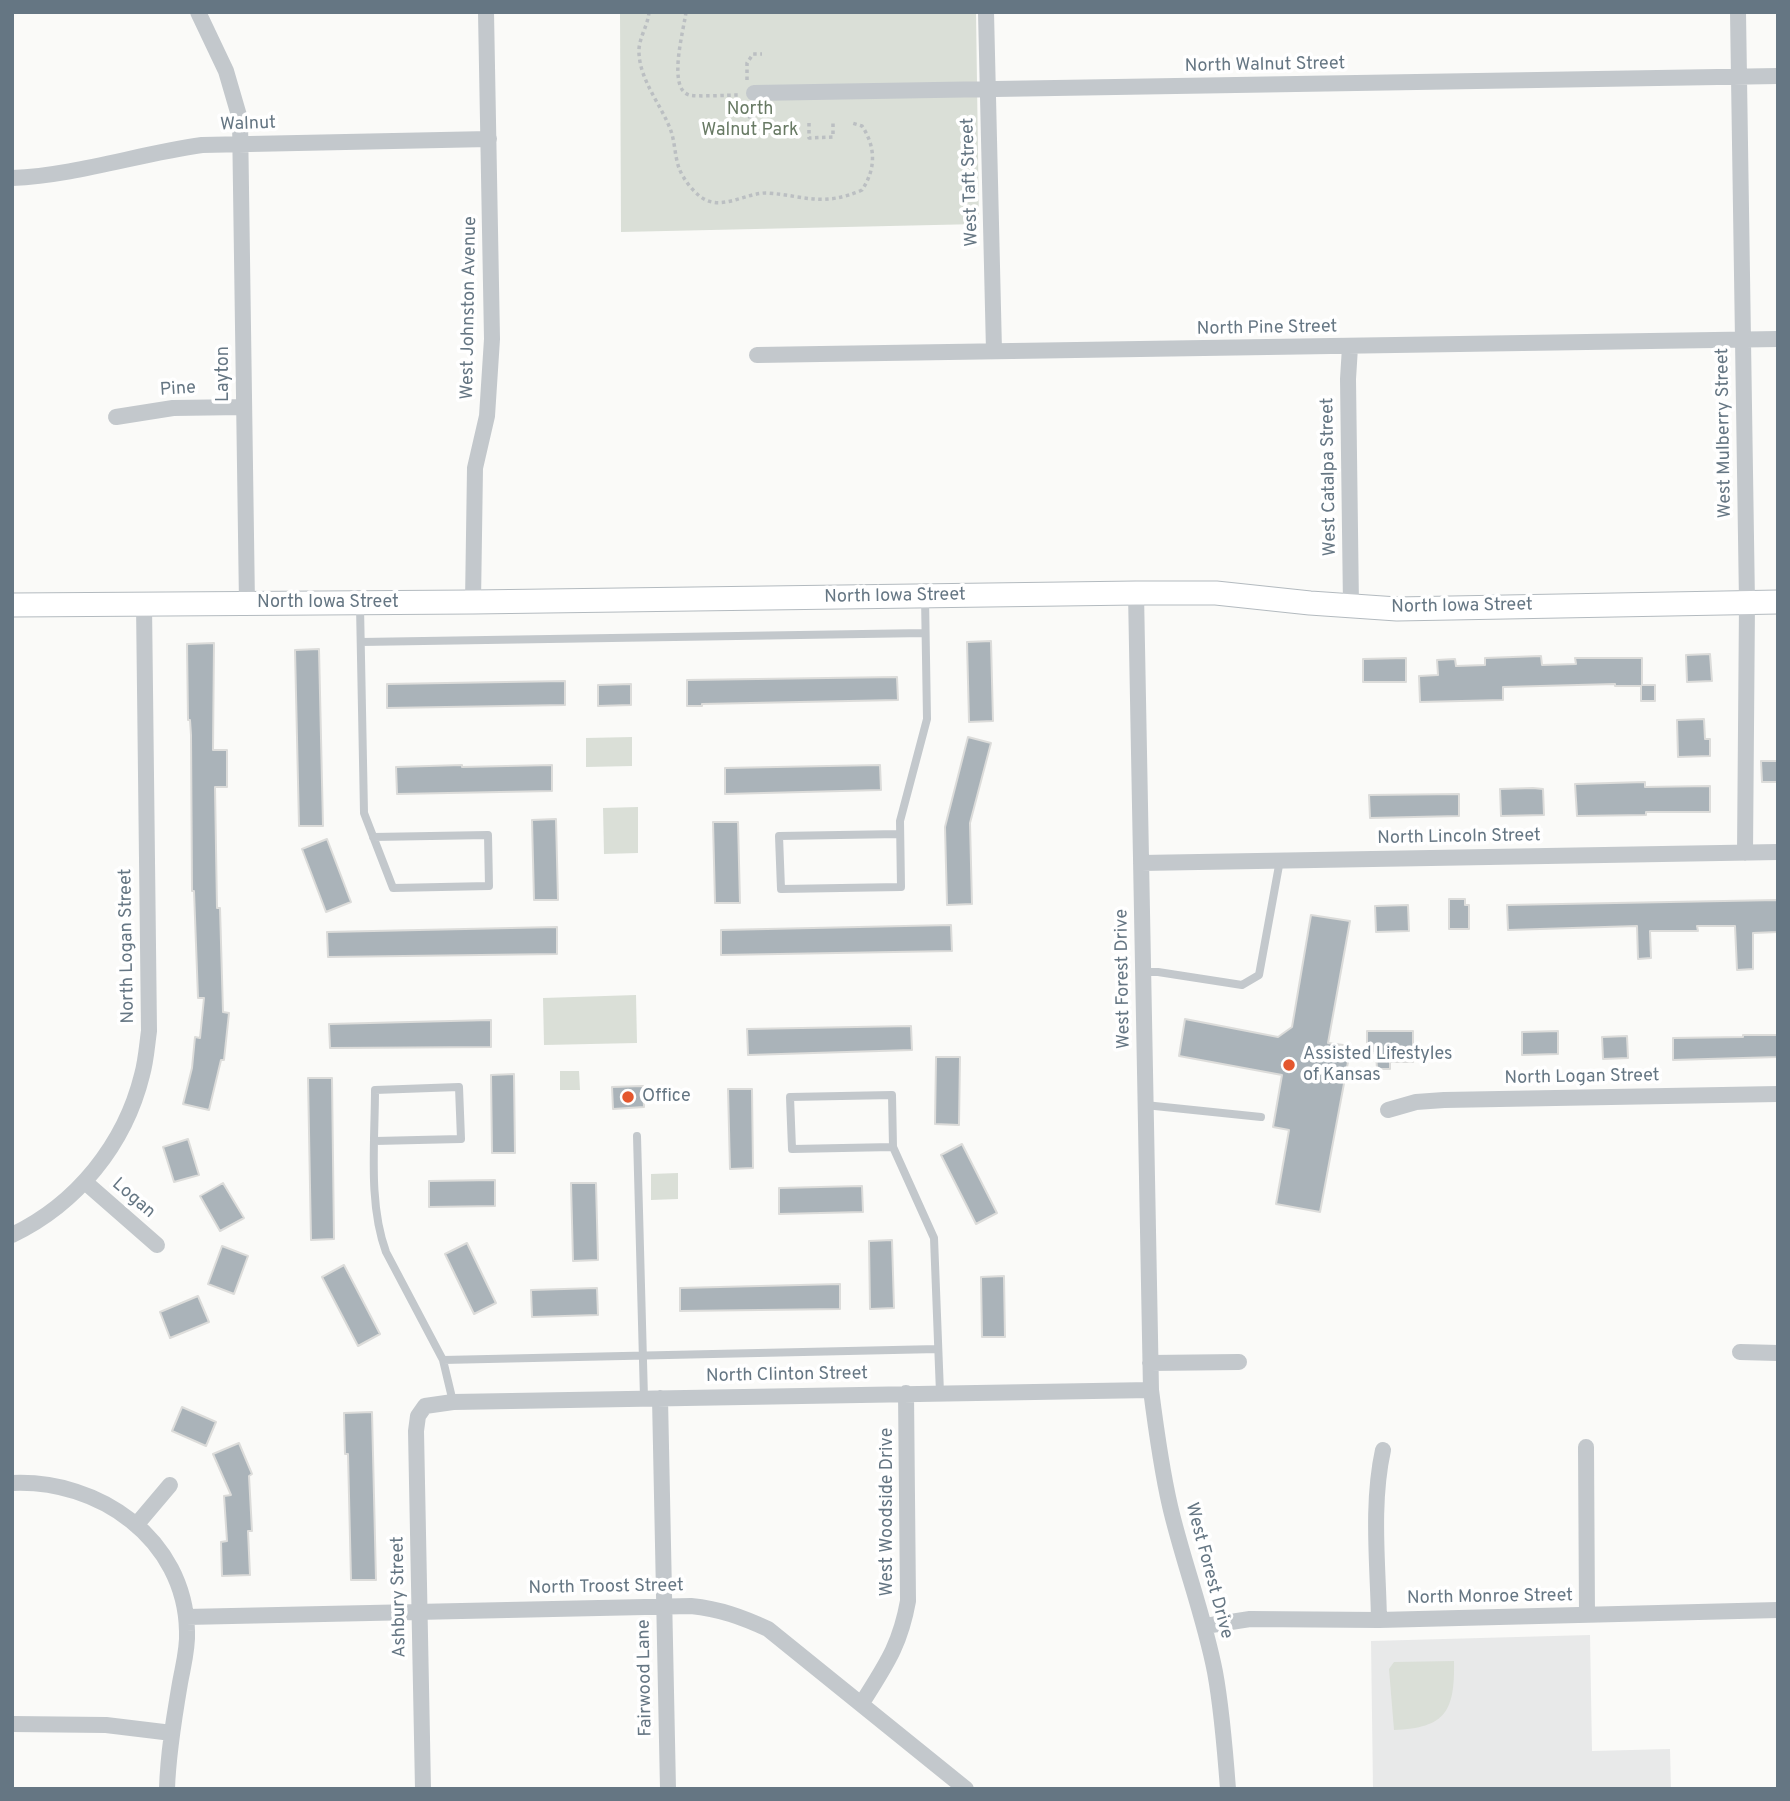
<!DOCTYPE html>
<html>
<head>
<meta charset="utf-8">
<style>
  body { margin:0 }
  #map { position:relative; width:1790px; height:1801px; overflow:hidden; background:#fafaf8; font-family:Overpass,sans-serif }
  canvas { display:block }
  .frame { position:absolute; inset:0; border:14px solid #657683; pointer-events:none }
</style>
</head>
<body>
<div id="map">
<canvas width="1790" height="1801"></canvas>
<div class="frame"></div>
</div>
<script>
const ctx = document.querySelector('canvas').getContext('2d');
ctx.lineJoin = 'round';
function paint(path, color) { ctx.fillStyle = color; ctx.fill(path, 'evenodd'); }
function strokePath(path, color, width, dash) { ctx.strokeStyle = color; ctx.lineWidth = width; ctx.lineCap = dash ? 'butt' : 'round'; ctx.setLineDash(dash || []); ctx.stroke(path); }
function label(font, color, halo, rows, align = 'center') {
  ctx.font = font + ' Overpass,sans-serif'; ctx.lineWidth = 7; ctx.setLineDash([]); ctx.textBaseline = 'middle'; ctx.strokeStyle = halo; ctx.fillStyle = color; for (const [text, x, y, turn = 0] of rows) {
    ctx.save(); ctx.translate(x, y); ctx.rotate((+turn || 0) * Math.PI / 180); ctx.textAlign = isNaN(turn) ? turn : align; if (halo) ctx.strokeText(text, 0, 0); ctx.fillText(text, 0, 0); ctx.restore();
  }
}
const built = new Path2D(`
  M1590,1635L1592,1751L1670,1749L1671,1789H1373L1371,1641Z`);
const green = new Path2D(`
  M620,12H976L979,224L621,232Z
  M632,737V766L586,767V738Z
  M638,807V853L604,854L603,808Z
  M636,995L637,1043L544,1045L543,998Z
  M560,1071H579L580,1090H560Z
  M678,1173V1199L651,1200V1174Z
  M1454,1661C1455,1711 1446,1728 1394,1730L1389,1669L1394,1662Z`);
const building = new Path2D(`
  M991,641L993,721L969,722L967,642Z
  M214,643L213,750H227V787H215L217,908H220L223,1012L229,1013L224,1060H221L209,1110L183,1104L192,1068L195,1037L200,1038L204,998H198L194,891H192L191,735L190,720H188L187,644Z
  M319,649L323,826H299L295,650Z
  M1710,654L1712,681L1687,682L1686,655Z
  M1541,656L1542,665L1576,664L1575,658H1642V685H1655V701H1641V686H1615V684L1503,687V700L1420,702L1419,676L1438,675L1437,660L1455,659L1456,666L1485,665V658Z
  M1406,658V682H1363V659Z
  M897,677L898,700L702,704V706H687V680Z
  M565,681V705L387,708V684Z
  M631,684V705L598,706V685Z
  M1704,719L1705,739H1710V756L1678,757L1677,720Z
  M968,737L991,743L970,823L972,904L947,905L945,827Z
  M1761,761H1778V782H1762Z
  M462,765V767L552,765V791L397,794L396,767Z
  M880,765L881,790L725,794V768Z
  M1645,782V787L1710,786V812H1646V815L1577,816L1575,784Z
  M1533,788L1543,789L1544,815L1501,816L1500,789Z
  M1459,794V816L1370,818L1369,795Z
  M556,819L558,900H534L532,820Z
  M713,822H738L740,903H715Z
  M327,839L351,902L326,912L302,849Z
  M1449,899H1465V905H1469V929H1449Z
  M1778,900V932L1753,933V969L1737,970L1735,926H1697L1698,931H1650L1651,958L1638,959L1637,926L1508,930L1507,905Z
  M1408,905L1409,931L1376,932L1375,906Z
  M1311,915L1350,921L1328,1043L1351,1046L1320,1212L1276,1204L1289,1130L1273,1127L1282,1075L1179,1056L1185,1019L1278,1037L1292,1027Z
  M951,925L952,951L721,955V930Z
  M557,927V954L328,957L327,932Z
  M491,1020V1047L330,1048L329,1024Z
  M911,1026L912,1050L748,1055L747,1029Z
  M1367,1031H1413V1062H1390V1069H1377L1376,1053H1367Z
  M1558,1031V1054L1522,1055V1032Z
  M1743,1035H1778V1057L1673,1060V1038L1743,1037Z
  M1627,1036L1628,1058L1603,1059L1602,1037Z
  M936,1057H960L959,1125L935,1124Z
  M514,1074L515,1153H492L491,1075Z
  M308,1078H332L334,1239L311,1240Z
  M643,1086L644,1107L613,1109L612,1087Z
  M728,1089H752L753,1168L730,1169Z
  M188,1139L199,1175L174,1182L163,1147Z
  M962,1144L997,1213L976,1224L941,1155Z
  M495,1180V1206L429,1207V1181Z
  M223,1183L244,1218L220,1231L200,1196Z
  M571,1183H596L598,1260L573,1261Z
  M862,1186L863,1212L779,1214V1188Z
  M892,1240L894,1308L870,1309L869,1241Z
  M467,1243L496,1303L474,1314L445,1254Z
  M222,1246L248,1256L234,1294L208,1284Z
  M344,1265L380,1334L358,1346L322,1277Z
  M1004,1276L1005,1337H982L981,1277Z
  M840,1284V1309L680,1311V1288Z
  M597,1288L598,1315L532,1317L531,1290Z
  M198,1296L209,1322L170,1338L160,1312Z
  M182,1407L216,1422L206,1446L172,1431Z
  M372,1412L376,1580H351L348,1454H345L344,1413Z
  M239,1443L252,1474L249,1476L252,1531H248L250,1575L222,1576L221,1542L227,1541L224,1496L231,1495L213,1454Z`);
const path = new Path2D(`
  M649,12C648,26 638,39 639,53C640,81 662,106 671,131C675,143 675,157 679,168C683,179 695,195 706,200C725,209 748,192 768,193C805,196 823,207 862,190C876,169 876,147 862,126L852,123
  M686,12C684,29 667,88 689,95C696,97 728,95 738,95
  M747,80V63L753,54H762
  M749,108L750,121
  M809,123V138L833,137V123`);
const lane = new Path2D(`
  M360,606L364,813L393,888L489,886L488,835L373,837
  M361,642L925,633
  M900,834L779,836L781,889L901,887L900,821L927,719L925,597
  M1143,972H1158L1242,985L1259,975L1280,860
  M1145,1105L1261,1117
  M637,1136L644,1398
  M375,1141L461,1139L459,1087L375,1090C375,1142 368,1203 386,1252L443,1360L453,1402
  M893,1147L792,1149L790,1097L892,1095L893,1147L934,1238L940,1393
  M443,1360L938,1349`);
const street = new Path2D(`
  M198,12L226,71L240,119L247,604
  M986,12L994,351
  M1738,12L1747,603L1745,853
  M754,93L1778,76
  M12,178C77,175 138,154 202,145L489,139
  M1350,347L1348,379L1351,606
  M757,355L1778,339
  M116,417L173,408L243,407
  M1136,593L1151,1390C1156,1429 1161,1467 1170,1506C1183,1562 1204,1615 1215,1672C1222,1710 1225,1749 1228,1789
  M473,602L475,468L487,416L492,339L486,12
  M1141,863L1778,852
  M1388,1110L1416,1102L1444,1100L1778,1094
  M85,1182L157,1245
  M12,1235C77,1204 125,1144 142,1075C146,1061 147,1045 149,1031L144,604
  M1740,1352L1778,1353
  M1150,1363L1239,1362
  M660,1398L668,1789
  M1586,1447L1587,1615
  M12,1483C99,1479 185,1539 187,1631C188,1649 183,1666 180,1683C174,1718 168,1754 167,1789
  M137,1524L170,1485
  M186,1617L691,1606C720,1609 742,1617 768,1629L966,1789
  M1379,1620C1378,1564 1371,1505 1383,1450
  M1205,1626L1250,1619L1379,1620L1778,1610
  M862,1703C885,1666 900,1646 908,1601L906,1393
  M12,1724L106,1725L172,1733
  M423,1789L416,1431L418,1416L425,1406L453,1402L1151,1390`);
const secondary = new Path2D(`
  M12,605L473,602L1136,593H1216L1310,603L1397,609L1778,602`);
const markers = [
  [1289,1065,7,"#e4572e"],
  [628,1097,7,"#e4572e"]
];
const streetNames = [
  ["North Walnut Street",1265,66,-1],
  ["Walnut",248,125,-2],
  ["West Taft Street",971,182,-92],
  ["West Johnston Avenue",470,308,-89],
  ["North Pine Street",1267,329,-1],
  ["Layton",224,374,-90],
  ["Pine",178,390,-4],
  ["West Mulberry Street",1725,433,-91],
  ["West Catalpa Street",1330,477,-91],
  ["North Iowa Street",895,597,-1],
  ["North Iowa Street",328,603],
  ["North Iowa Street",1462,607,-1],
  ["North Lincoln Street",1459,838,-1],
  ["North Logan Street",128,946,-91],
  ["West Forest Drive",1124,979,-91],
  ["North Logan Street",1582,1078,-1],
  ["Logan",133,1199,41],
  ["North Clinton Street",787,1376,-1],
  ["West Woodside Drive",888,1512,-90],
  ["West Forest Drive",1208,1571,75],
  ["North Troost Street",606,1588,-1],
  ["Ashbury Street",400,1597,-91],
  ["North Monroe Street",1490,1598,-1],
  ["Fairwood Lane",646,1678,-91]
];
const parkNames = [
  ["North",750,110],
  ["Walnut Park",750,131]
];
const poiNames = [
  ["Assisted Lifestyles",1303,1055],
  ["of Kansas",1303,1076],
  ["Office",642,1097]
];
paint(built, '#e8e9e9');
paint(green, '#dadfd7');
paint(building, '#aab3b9');
strokePath(building, '#dcdcda', 2);
strokePath(secondary, '#b3babf', 25);
strokePath(path, '#bbbfc2', 3.5, [3.5, 3.5]);
strokePath(lane, '#c3c8cc', 8);
strokePath(street, '#c3c8cc', 16);
strokePath(secondary, '#fff', 23);
for (const [x, y, r, color] of markers) { const dot = new Path2D(); dot.arc(x, y, r, 0, 2 * Math.PI); ctx.fillStyle = color; ctx.fill(dot); strokePath(dot, '#fff', 2.5); }
label('18px', '#657683', '#fff', streetNames);
label('18px', '#687a64', '#fff', parkNames);
label('18px', '#657683', '#fff', poiNames, 'left');
</script>
</body>
</html>
